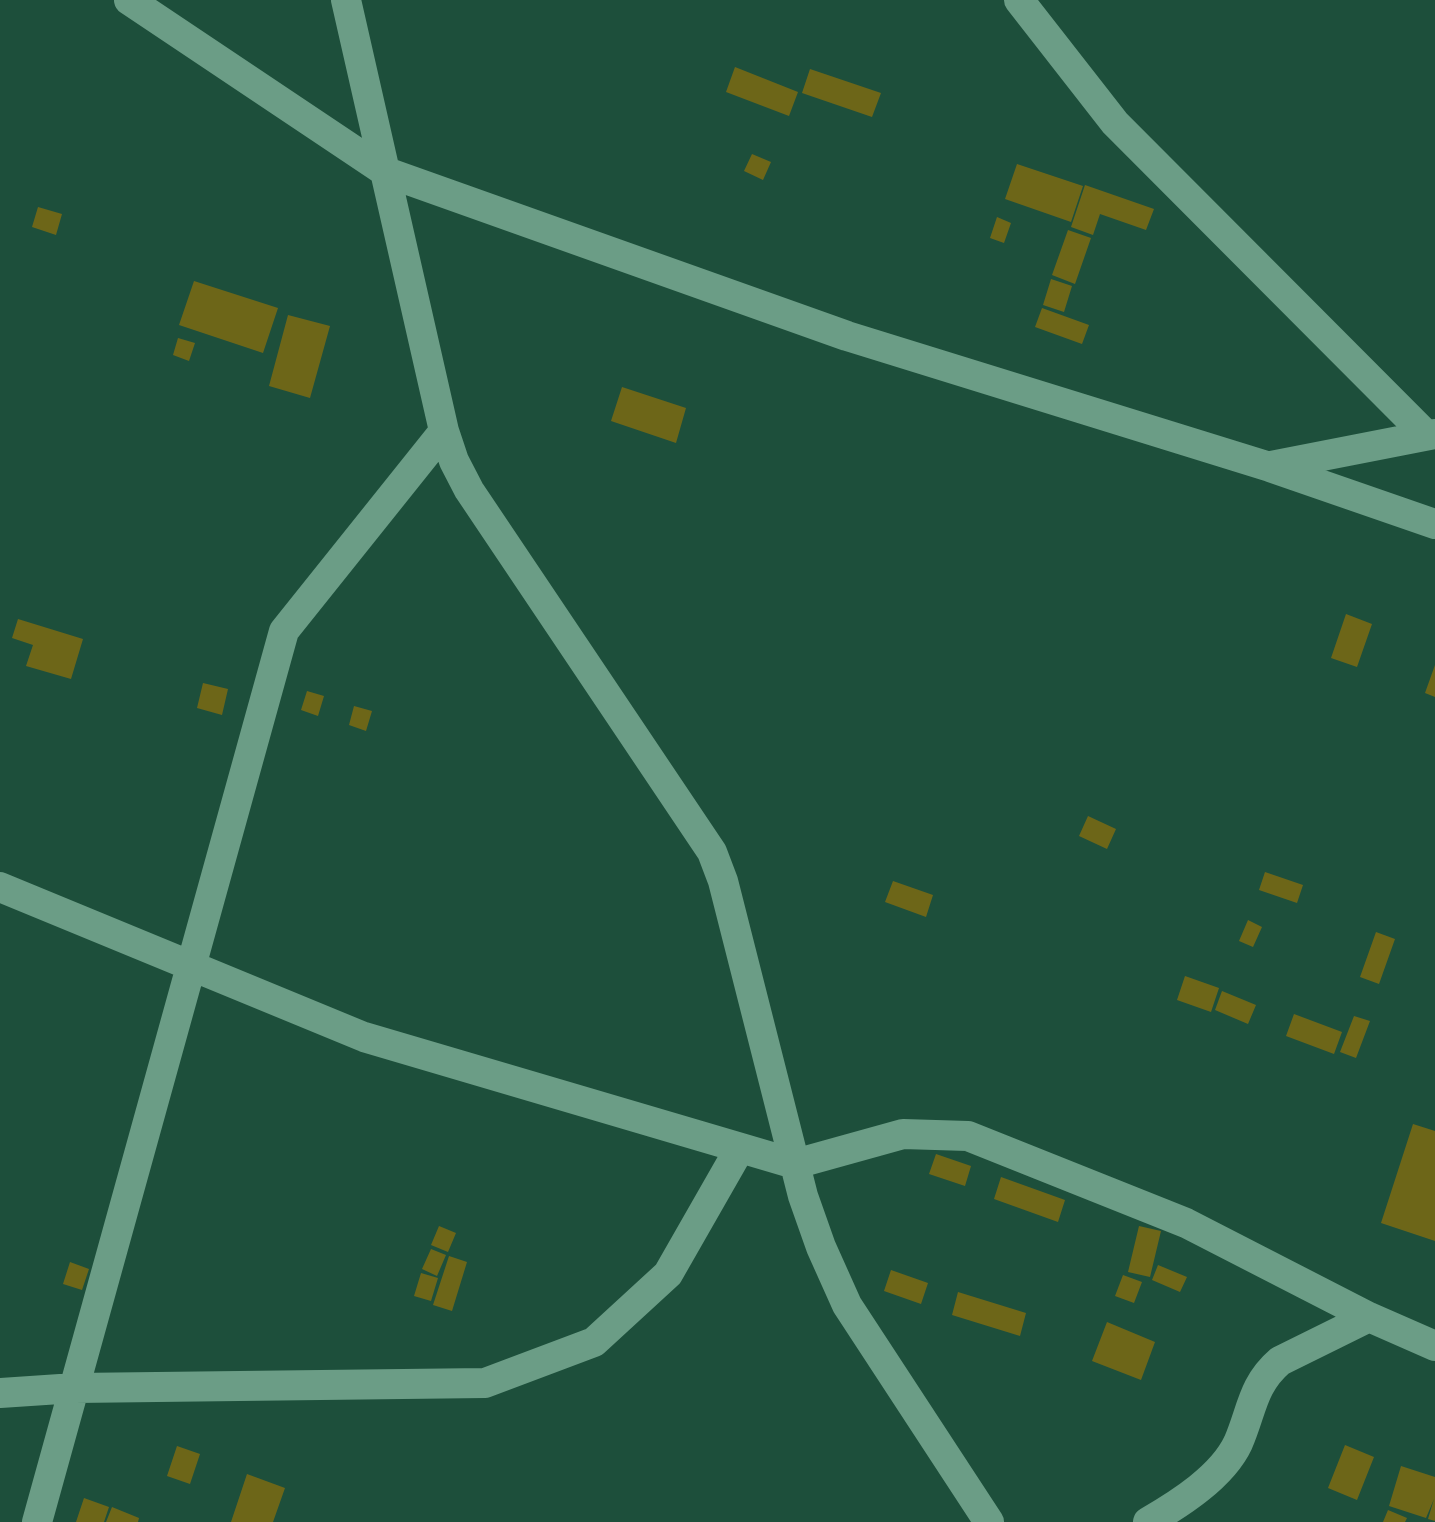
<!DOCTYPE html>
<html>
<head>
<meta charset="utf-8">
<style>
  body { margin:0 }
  canvas { display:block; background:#1d4f3b }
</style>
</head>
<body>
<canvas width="1435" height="1522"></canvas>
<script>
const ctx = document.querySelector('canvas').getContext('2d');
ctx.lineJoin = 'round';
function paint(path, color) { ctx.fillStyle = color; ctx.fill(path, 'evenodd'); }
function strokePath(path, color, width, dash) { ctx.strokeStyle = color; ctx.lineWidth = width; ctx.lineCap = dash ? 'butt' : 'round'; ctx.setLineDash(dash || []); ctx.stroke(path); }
const building = new Path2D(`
  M735,67L798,92L789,116L726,92Z
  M810,69L881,93L872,117L802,93Z
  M752,154L771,162L763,180L744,171Z
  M1017,164L1083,186L1071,222L1005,199Z
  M1085,185L1154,209L1146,230L1100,214L1093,235L1071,227Z
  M38,207L62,214L56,235L32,227Z
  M997,217L1011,223L1004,243L990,238Z
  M1068,230L1091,238L1075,284L1052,275Z
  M1051,279L1072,286L1064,312L1043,305Z
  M194,281L278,308L263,353L179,325Z
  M1042,308L1089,325L1082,344L1035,327Z
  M288,315L330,326L310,398L269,386Z
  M178,338L195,343L189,361L173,355Z
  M622,387L686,408L676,443L611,421Z
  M1346,614L1372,624L1357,667L1331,658Z
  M18,619L83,639L71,679L26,666L33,645L12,638Z
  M1435,665V697L1425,693Z
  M203,683L228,689L222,715L197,708Z
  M307,691L324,696L318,716L301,710Z
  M354,706L372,711L366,731L349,725Z
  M1088,816L1116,829L1107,849L1079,836Z
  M1265,872L1303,885L1297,903L1259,890Z
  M893,881L933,895L926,917L885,902Z
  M1248,920L1262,927L1253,947L1239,941Z
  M1376,932L1395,939L1379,984L1360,977Z
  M1185,976L1219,988L1211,1012L1177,1000Z
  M1222,991L1256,1005L1248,1024L1215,1010Z
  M1294,1014L1342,1032L1334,1054L1286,1036Z
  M1354,1016L1370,1021L1356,1058L1340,1052Z
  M1413,1124L1435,1131V1241L1381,1223Z
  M936,1154L971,1166L965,1186L929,1174Z
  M1001,1177L1065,1200L1058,1222L994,1199Z
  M439,1226L456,1233L448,1252L431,1245Z
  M1139,1226L1161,1231L1150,1277L1128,1272Z
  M431,1249L446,1255L437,1276L422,1269Z
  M449,1256L467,1262L452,1311L433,1305Z
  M70,1262L89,1269L82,1290L63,1284Z
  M1158,1265L1187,1277L1180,1292L1152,1280Z
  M891,1270L928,1283L921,1304L884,1291Z
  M421,1273L438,1278L431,1301L414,1296Z
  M1123,1275L1142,1282L1134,1303L1115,1296Z
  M958,1292L1026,1313L1020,1336L952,1315Z
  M1107,1322L1155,1342L1141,1380L1092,1361Z
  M1345,1445L1374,1457L1357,1500L1328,1488Z
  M177,1446L200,1454L190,1484L167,1476Z
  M1401,1466L1435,1477V1521L1428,1519L1434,1499L1426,1518L1389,1506Z
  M247,1474L285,1488L273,1522H231Z
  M84,1498L109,1507L104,1522H76Z
  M112,1507L139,1518L138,1522H106Z
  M1388,1510L1407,1518L1405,1522H1383Z`);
const minor = new Path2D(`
  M129,0L386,172L847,336L1270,467L1435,524
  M346,0L444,431L454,461L469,490L712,852L723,881L803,1196L821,1247L847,1305L989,1522
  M1019,0L1115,123L1426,435
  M1271,466L1435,434
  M0,887L364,1037L795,1164L903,1134L968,1136L1186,1223L1369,1317L1435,1346
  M0,1393L75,1388L485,1383L594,1342L668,1274L740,1148
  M37,1522L284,631L444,431
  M1148,1522C1179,1504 1222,1477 1238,1443C1252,1411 1252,1385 1280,1361L1369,1317`);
paint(building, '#6d6618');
strokePath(minor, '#6b9d86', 30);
</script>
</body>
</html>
